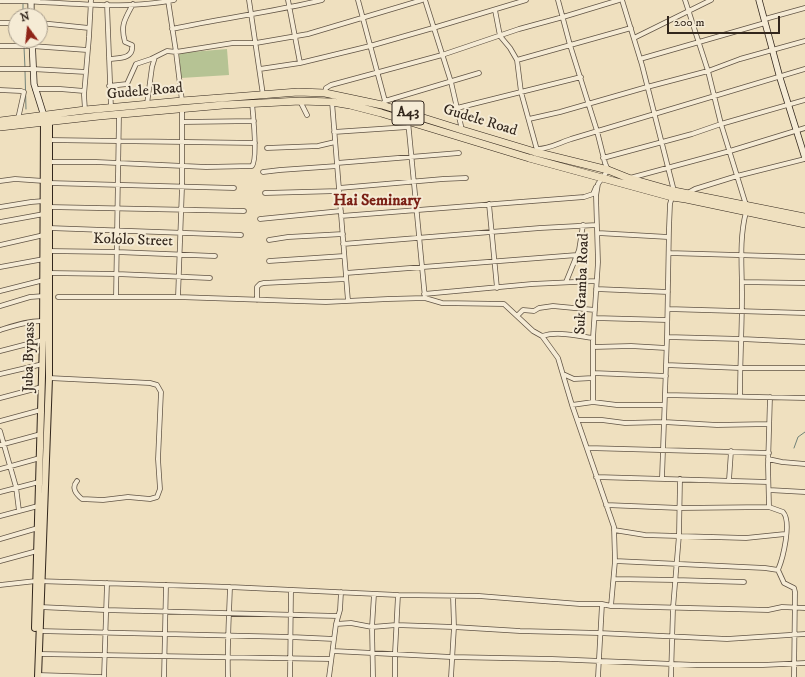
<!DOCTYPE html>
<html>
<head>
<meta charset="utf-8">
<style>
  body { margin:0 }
  #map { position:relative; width:805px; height:677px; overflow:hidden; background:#efe0bf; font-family:"IM FELL DW Pica",serif }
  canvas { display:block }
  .north { position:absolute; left:8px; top:8px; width:40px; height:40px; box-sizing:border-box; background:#f5ebd5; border:1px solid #a79c8b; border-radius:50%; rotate:345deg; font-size:11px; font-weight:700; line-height:16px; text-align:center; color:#32261c }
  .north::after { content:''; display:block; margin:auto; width:14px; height:18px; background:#8f2418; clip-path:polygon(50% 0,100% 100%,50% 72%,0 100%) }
  .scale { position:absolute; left:667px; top:16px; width:113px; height:18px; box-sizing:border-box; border:2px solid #32261c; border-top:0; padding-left:5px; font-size:12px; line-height:14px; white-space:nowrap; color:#32261c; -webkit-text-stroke:3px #f5ebd5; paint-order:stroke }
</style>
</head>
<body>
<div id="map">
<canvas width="805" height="677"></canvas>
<div class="north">N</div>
<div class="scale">200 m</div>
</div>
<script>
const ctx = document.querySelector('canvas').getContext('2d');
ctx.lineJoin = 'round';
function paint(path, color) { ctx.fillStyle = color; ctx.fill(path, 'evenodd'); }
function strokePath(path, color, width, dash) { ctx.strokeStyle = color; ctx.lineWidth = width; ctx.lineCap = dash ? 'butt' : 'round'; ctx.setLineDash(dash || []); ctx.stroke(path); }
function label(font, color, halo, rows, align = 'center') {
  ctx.font = font + ' "IM FELL DW Pica",serif'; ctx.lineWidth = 4; ctx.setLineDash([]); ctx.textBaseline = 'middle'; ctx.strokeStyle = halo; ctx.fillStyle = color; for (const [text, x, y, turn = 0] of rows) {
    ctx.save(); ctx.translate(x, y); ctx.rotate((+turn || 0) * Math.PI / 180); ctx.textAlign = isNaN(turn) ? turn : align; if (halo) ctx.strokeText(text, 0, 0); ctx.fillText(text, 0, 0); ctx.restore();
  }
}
const green = new Path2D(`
  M227,49L229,75L181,78L179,53Z`);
const stream = new Path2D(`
  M23,3V16
  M23,40L24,44
  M24,47L25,68
  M25,71L26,109
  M794,448L798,437L805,432`);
const street = new Path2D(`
  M168,0L176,52L182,101
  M249,0L263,95
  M288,0L300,63
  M358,0L385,101L382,105
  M425,0L451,82L462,130
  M558,0L570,45L597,131L605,163L608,170L598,184L596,196L598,262L593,338V402
  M622,0L642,65L674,191
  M685,0L708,71L721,124L746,205
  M0,1C13,1 27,1 40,2C84,4 130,9 174,0
  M107,4L111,108
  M495,10L500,36L510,48L517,60L521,92L537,150
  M765,19L805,8
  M0,23H16
  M40,23L89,28
  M172,29C222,18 273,12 322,0
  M634,38L711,0
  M0,46H32L87,50
  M109,59C119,58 134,59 132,45L125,42C120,25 125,19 133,4
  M640,59L765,23
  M517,60L631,28
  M0,69H32L86,72
  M260,69L300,63L370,46L433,28L526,0
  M109,86L127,84L136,64L151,59L167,51L176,52L233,43H256L308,34L422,0
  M35,89H60L84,91
  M0,90L21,91L24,92L18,119
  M325,93L326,88L331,85L442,55L519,29L563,17L619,0
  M300,101L307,115
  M385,101L479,73
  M332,102L348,301
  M147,104L152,67L155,57
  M457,108L581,77
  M85,110L84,95L89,37L91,0
  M529,119L560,112L647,87L708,71L740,59L805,41
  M408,121L425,298
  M183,122L254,121
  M334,132L408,127
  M49,140L255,143
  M267,148L318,146L335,142
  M537,149C549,149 559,143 571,139L805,69
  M603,158L692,134L721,124L805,100
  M49,162H96L206,167L252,166C258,159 253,114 252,103
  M337,163L459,153
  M263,172L280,170L337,166
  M630,178L730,151L805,128
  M0,181L15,179L44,181
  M49,183L234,188
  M339,188L443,179L466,178
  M265,193L339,191
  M686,194L695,189L737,176L805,159
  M489,204L497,288
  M0,207L31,202L44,201
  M49,207L244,211
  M341,216L584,197L593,194L596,187
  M260,219L341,211
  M0,222L44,214
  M49,228L241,235
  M598,233L668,237
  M269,240L288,237L343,234
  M343,244L540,228L597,225
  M0,245L44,235
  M49,251L117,252L215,256
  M669,253L805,257
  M269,261L344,256
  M0,267L44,259
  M49,273L117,274L210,278
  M346,273L577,255
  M566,282L579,250L583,225
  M742,282L805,283
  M596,289L668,292
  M0,291L44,280
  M424,294L532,284L596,281
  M58,297H178L326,302L388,299L425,298L442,303L504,304L533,331L542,336L558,358L572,405L614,527L615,561L611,606
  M116,297L119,114
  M178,297L182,187V108
  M257,300V287L260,284L264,283L346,279
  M0,306L30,297L44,296
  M668,309L805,313
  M517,316L523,310L534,311L539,308L553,306L595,310
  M595,318L667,320
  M0,330C13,326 30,320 44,321
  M542,336C558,331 577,336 593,338
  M667,337L742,339L805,342
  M593,347L631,346L666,348
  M0,351L43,340
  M666,365L740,368H805
  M593,373L666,376
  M0,374L43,364
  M563,374L574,379L593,378
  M49,378L150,383L157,385L161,392L158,459L160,489L157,497L150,499L128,497L103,500L82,499C76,494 71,488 77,481
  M665,395L805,398
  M740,396C740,362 742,328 742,294C742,267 739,239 746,212
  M0,398L42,387
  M572,405L593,402L617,405H664
  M578,420H602L625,423L664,422L717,425L769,424
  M0,421L41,410
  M0,431L16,487L19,511
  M0,445L41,434
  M588,448L769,453
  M768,459L782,462L805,464
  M0,469L40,458
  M596,477L768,482
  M662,478L667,337L669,228L670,204L672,197
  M729,480L731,451
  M769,490L805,492
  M0,492L39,482
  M606,505L680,508L769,507L783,512C792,522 783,558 778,570L784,583L794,588L795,592L794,677
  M769,507L768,465L770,397
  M0,516L38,506
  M614,530L645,535L746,538L785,534
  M0,539L38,528
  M0,561L37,551
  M615,561L765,568L778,570
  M614,579L675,580L744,582
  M0,585L36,581L230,587L398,595L479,596L580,604H602L611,606L768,610L782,607L805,608
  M40,607L105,610L338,616
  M336,624L351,623L372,627L396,625L454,627L520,631L599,633L727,639L805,634
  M39,631L291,637L334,639
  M333,651L451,657L552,659L697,665H763L805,663
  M39,654L331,659
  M38,675L101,677
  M104,677L107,583
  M164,677L166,585
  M228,677C227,647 229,617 230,587
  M290,677L291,590
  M329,677L336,624L340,610L341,592
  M373,677L372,627L374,594
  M395,677V653L398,595
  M451,677L454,627L453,596
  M598,677L602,604
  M671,677L673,608L679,535L680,479`);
const secondary = new Path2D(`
  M31,0V16
  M759,0L780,78L805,158
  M32,40L34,84L44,116`);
const primary = new Path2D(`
  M35,628L43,340L44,118
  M38,677L49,378V122L46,119`);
const highway = new Path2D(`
  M0,121L85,110L182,101L298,92L325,93L382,105L462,130L535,152L608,170L628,178L674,191L805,217
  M0,127L99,116L223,105L300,101L332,102L350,105L381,113L529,158L672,197L686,199L805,224`);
const shields = [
  [408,113,32]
];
const shieldNames = [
  ["A43",408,113]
];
const streetNames = [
  ["Gudele Road",145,92,-5],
  ["Gudele Road",480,121,17],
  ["Kololo Street",133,241,2],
  ["Suk Gamba Road",583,284,-88],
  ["Juba Bypass",30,357,-89]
];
const neighbourhoodNames = [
  ["Hai Seminary",377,202]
];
paint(green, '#b6c394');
strokePath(stream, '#708178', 1);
strokePath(street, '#615445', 5.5);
strokePath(secondary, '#32261c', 7);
strokePath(primary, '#32261c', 8);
strokePath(highway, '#32261c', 8);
strokePath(street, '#f5ebd5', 4);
strokePath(secondary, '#f5ebd5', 5.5);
strokePath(primary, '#efe0bf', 6);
strokePath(highway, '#efe0bf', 7);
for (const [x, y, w] of shields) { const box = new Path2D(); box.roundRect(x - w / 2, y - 12, w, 24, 3); ctx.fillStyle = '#f5ebd5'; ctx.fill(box); strokePath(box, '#32261c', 1); }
label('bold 14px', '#32261c', null, shieldNames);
label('15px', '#32261c', '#f5ebd5', streetNames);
label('bold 16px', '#7a1f14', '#f5ebd5', neighbourhoodNames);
</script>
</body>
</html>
